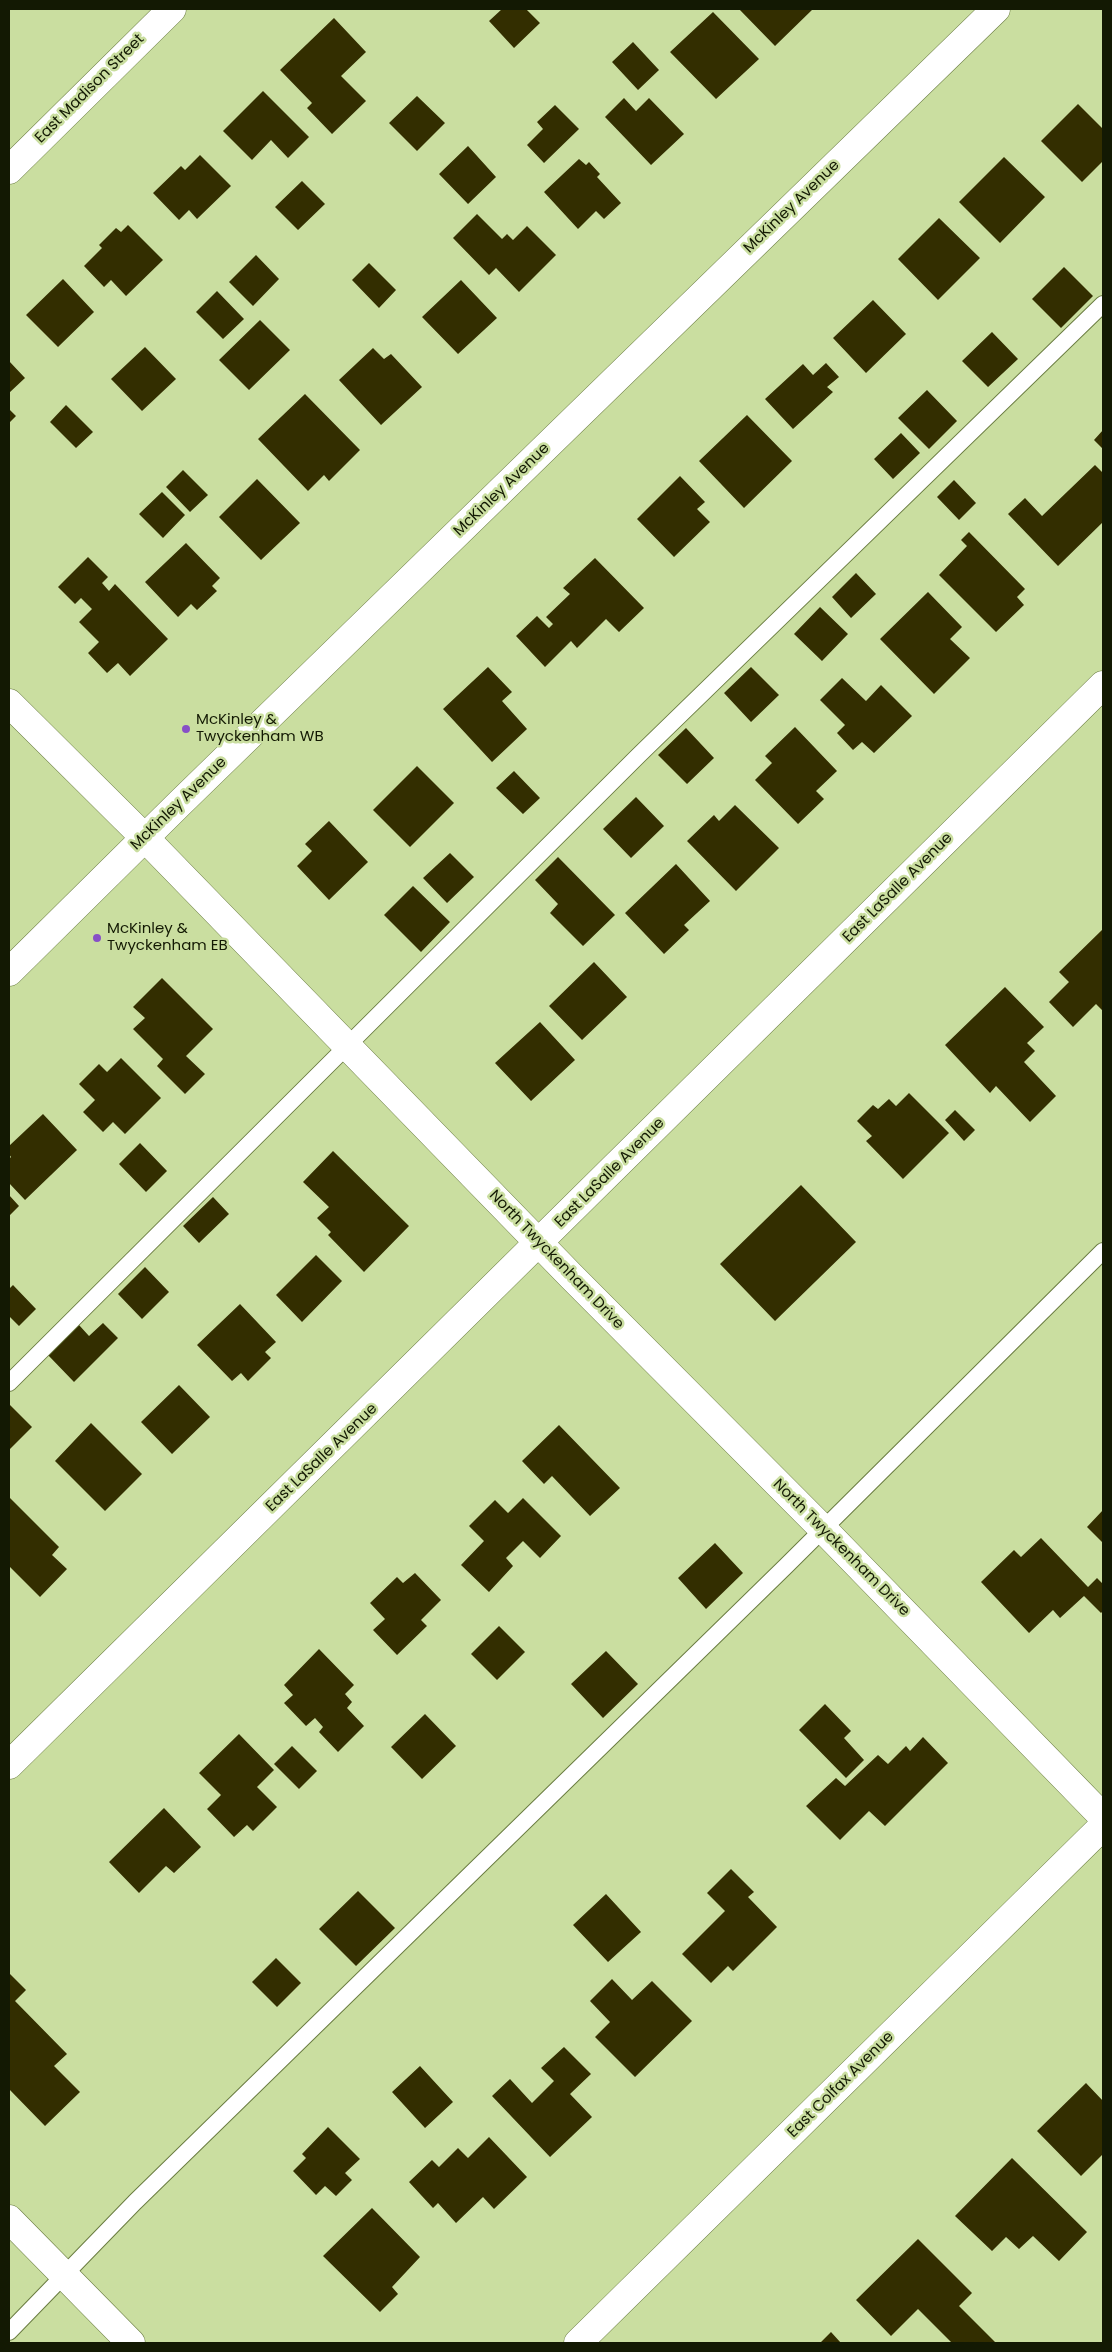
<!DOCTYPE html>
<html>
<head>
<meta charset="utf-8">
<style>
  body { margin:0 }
  #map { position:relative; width:1112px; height:2352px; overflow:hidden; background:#cadea0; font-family:Poppins,sans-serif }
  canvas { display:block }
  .frame { position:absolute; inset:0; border:10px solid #131903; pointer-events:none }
</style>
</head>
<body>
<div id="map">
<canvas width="1112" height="2352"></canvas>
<div class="frame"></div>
</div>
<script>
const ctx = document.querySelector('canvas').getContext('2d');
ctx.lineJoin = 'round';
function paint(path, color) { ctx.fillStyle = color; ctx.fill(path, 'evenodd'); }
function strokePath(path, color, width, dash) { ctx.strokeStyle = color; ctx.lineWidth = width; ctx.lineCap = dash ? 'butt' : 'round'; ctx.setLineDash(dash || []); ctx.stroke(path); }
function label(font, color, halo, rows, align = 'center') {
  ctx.font = font + ' Poppins,sans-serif'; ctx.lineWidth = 5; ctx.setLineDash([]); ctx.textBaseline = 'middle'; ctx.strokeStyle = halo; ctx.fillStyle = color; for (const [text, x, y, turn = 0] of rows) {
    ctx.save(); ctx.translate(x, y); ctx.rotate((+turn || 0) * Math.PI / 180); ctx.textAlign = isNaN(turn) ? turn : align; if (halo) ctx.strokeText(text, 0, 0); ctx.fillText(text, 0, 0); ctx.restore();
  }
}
const building = new Path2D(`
  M502,9H526L540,23L514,48L489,21Z
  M739,9H813L775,46Z
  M713,12L759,59L716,99L670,52Z
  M334,18L366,52L341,76L366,101L332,134L307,108L312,103L280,70Z
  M633,42L659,70L638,90L612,62Z
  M263,91L309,137L288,158L271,140L252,160L223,131Z
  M417,96L445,123L417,151L389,123Z
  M624,98L636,111L649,98L684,134L651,165L605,117Z
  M1078,104L1103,129V161L1082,182L1041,141Z
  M555,105L579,129L544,163L527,145L543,129L537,122Z
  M468,146L496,177L468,204L439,174Z
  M200,155L231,186L197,219L189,210L179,220L153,193L181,166L185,170Z
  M1004,157L1045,197L1000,243L959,202Z
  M579,159L586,165L589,162L600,174L597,177L621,203L604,219L596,211L578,229L544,192Z
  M302,181L325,204L298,230L275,207Z
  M477,214L502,239L507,234L513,240L527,226L556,255L519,292L496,268L489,275L453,238Z
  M939,218L980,258L938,300L898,259Z
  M128,225L163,260L126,296L111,280L104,287L84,266L102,248L99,245L116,228L121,232Z
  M256,255L279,279L253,306L229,282Z
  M369,263L396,290L379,308L352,280Z
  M1064,267L1093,296L1061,328L1032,299Z
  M63,279L94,312L58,347L26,315Z
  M461,280L497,318L458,354L422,317Z
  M217,291L244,319L223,339L196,312Z
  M873,300L906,334L866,373L833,338Z
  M260,320L290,350L249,390L219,360Z
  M992,332L1018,359L988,387L962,361Z
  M145,347L176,379L142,411L111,379Z
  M373,348L384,359L391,354L422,387L381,425L339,380Z
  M9,361L25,378L9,393Z
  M826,363L839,377L827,387L833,392L793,429L765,399L803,364L813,375Z
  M927,390L957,421L929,449L898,418Z
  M305,394L360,450L329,481L324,475L308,491L258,439Z
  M66,405L93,432L76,448L50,422Z
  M9,409L16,416L9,423Z
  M747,415L792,461L744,508L699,461Z
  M1103,430V449L1094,440Z
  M901,433L920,453L893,479L874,459Z
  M1095,465L1103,473V522L1058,566L1008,514L1025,498L1042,516Z
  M183,470L208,495L190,512L166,487Z
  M680,476L705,502L697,509L710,522L674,557L637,519Z
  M257,479L300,523L261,560L219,517Z
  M954,480L976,503L959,520L937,497Z
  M162,492L185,515L163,538L139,514Z
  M969,532L1025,589L1017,597L1024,605L996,632L939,575L967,546L961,540Z
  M186,543L220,578L212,586L217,591L197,610L191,604L178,617L145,582Z
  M88,557L108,577L102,583L109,591L115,584L168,639L130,676L118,663L107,673L88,653L99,642L79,622L92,609L81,598L75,604L58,587Z
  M595,558L644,608L619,632L606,619L577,648L571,641L545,667L516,636L537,616L549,628L553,624L546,617L570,594L563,588Z
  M856,573L876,594L851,618L832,597Z
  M928,592L962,627L950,639L970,658L934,694L880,639Z
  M820,607L848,634L822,661L794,634Z
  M488,667L512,692L502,701L527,729L492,762L443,709Z
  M751,667L779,695L751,722L724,693Z
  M842,678L866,701L881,685L912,716L874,753L862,742L853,750L837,733L845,725L820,700Z
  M795,727L837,771L816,791L824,799L798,824L755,780L772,763L765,756Z
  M686,728L714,758L687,784L658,755Z
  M417,766L454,803L410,847L373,810Z
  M514,771L540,798L523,814L496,788Z
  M636,797L664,826L631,858L603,829Z
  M735,805L779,848L736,891L687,841L714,815L719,821Z
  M329,821L368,862L329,900L297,866L312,851L305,844Z
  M450,853L474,877L447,903L423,878Z
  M558,857L615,915L583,946L550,913L558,904L535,880Z
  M676,864L710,901L684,925L689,930L664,954L625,913Z
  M413,886L450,922L421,952L384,915Z
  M1103,929V1011L1096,1004L1073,1027L1049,1002L1069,982L1059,972Z
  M594,962L627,997L582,1040L549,1006Z
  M162,978L213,1029L186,1056L205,1074L185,1094L157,1066L163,1059L133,1029L145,1018L133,1007Z
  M1005,987L1044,1027L1027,1043L1035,1051L1024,1062L1056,1096L1030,1122L996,1086L990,1093L945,1045Z
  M540,1022L575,1060L531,1101L495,1063Z
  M121,1058L161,1098L125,1134L113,1122L103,1132L83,1112L95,1100L79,1084L99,1064L107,1072Z
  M909,1093L949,1133L903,1179L866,1141L872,1136L857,1121L873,1105L878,1109L889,1099L896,1106Z
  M955,1110L975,1130L964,1141L945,1120Z
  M43,1114L77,1150L25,1200L9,1183V1159L11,1157L9,1154V1146Z
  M140,1143L167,1171L146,1192L119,1164Z
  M333,1151L409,1226L364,1272L328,1235L331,1232L317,1218L329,1207L303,1182Z
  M801,1185L856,1242L775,1321L720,1264Z
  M9,1195L19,1206L9,1216Z
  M213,1197L229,1214L199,1243L183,1226Z
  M316,1255L342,1281L302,1322L276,1295Z
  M145,1267L169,1292L142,1319L118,1294Z
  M13,1285L36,1309L19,1326L9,1316V1289Z
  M240,1304L276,1342L265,1352L271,1358L248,1381L241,1373L232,1381L197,1345Z
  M103,1323L118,1338L74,1382L48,1355L79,1325L89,1336Z
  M179,1385L210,1417L172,1454L141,1422Z
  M9,1404L32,1427L9,1450Z
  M91,1423L142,1474L105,1511L55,1461Z
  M559,1425L620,1488L590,1516L552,1476L544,1484L522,1461Z
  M9,1497L59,1547L52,1555L67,1569L40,1597L9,1566Z
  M523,1498L561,1536L540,1558L523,1541L506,1558L513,1566L489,1592L461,1565L484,1541L469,1526L495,1500L508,1513Z
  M1103,1510V1543L1087,1527Z
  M1041,1538L1088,1587L1097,1578L1103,1584V1611L1101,1613L1084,1596L1060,1618L1053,1610L1029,1633L981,1582L1014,1550L1021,1557Z
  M715,1543L743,1573L706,1609L678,1578Z
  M415,1573L441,1600L421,1620L427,1626L397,1655L373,1630L385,1619L370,1603L397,1577L403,1583Z
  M499,1626L525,1652L497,1680L471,1654Z
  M319,1649L354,1685L345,1694L352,1702L347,1708L364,1726L338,1752L319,1732L323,1727L315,1718L306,1726L284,1703L293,1695L284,1685Z
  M606,1651L638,1684L603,1718L571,1684Z
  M825,1704L851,1731L844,1738L864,1760L846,1778L799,1730Z
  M425,1714L456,1746L422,1779L391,1747Z
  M239,1734L274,1770L257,1787L277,1807L253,1831L247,1825L234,1837L207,1809L221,1795L199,1773Z
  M923,1737L948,1763L885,1826L869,1811L840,1840L806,1806L836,1778L845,1786L878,1755L888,1764L906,1746L910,1751Z
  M292,1746L317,1771L299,1789L274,1764Z
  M164,1808L201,1847L174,1873L166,1866L139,1893L109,1862Z
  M731,1869L754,1892L748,1897L777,1927L733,1971L728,1966L711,1983L682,1954L725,1911L707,1893Z
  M358,1891L395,1928L356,1966L319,1929Z
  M606,1894L641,1932L608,1962L573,1925Z
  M276,1958L301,1983L277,2007L252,1982Z
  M9,1973L26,1990L15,2001L67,2054L54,2066L80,2092L45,2126L9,2089Z
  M612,1979L632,2000L652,1981L692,2021L635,2077L595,2037L610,2022L590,2001Z
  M564,2047L591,2074L570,2094L592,2117L550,2157L492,2096L510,2079L532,2103L554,2081L541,2068Z
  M420,2066L453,2102L425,2128L392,2092Z
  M1086,2083L1103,2101V2154L1081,2176L1037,2131Z
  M328,2127L360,2159L345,2173L352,2180L336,2196L325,2186L316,2195L293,2171L306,2158L302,2154Z
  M489,2137L527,2177L494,2209L483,2197L456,2223L438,2203L433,2208L409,2182L432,2160L439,2167L458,2148L468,2158Z
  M1012,2158L1087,2232L1059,2261L1033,2236L1019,2249L1006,2237L992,2251L955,2216Z
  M372,2208L420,2257L392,2287L398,2294L380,2312L323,2256Z
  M918,2239L972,2293L959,2306L996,2343H952L918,2309L891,2336L856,2300Z
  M831,2332L841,2343H820Z`);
const service = new Path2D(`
  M9,1383L639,755L1103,304
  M9,2332L135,2202L786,1566L1103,1251`);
const minor = new Path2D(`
  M9,170L172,9
  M9,1765L1103,685
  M578,2343L1103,1826`);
const tertiary = new Path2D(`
  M9,703L145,838L572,1277L823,1529L1103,1817`);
const primary = new Path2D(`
  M9,972L179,804L996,9
  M9,2219L131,2343`);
const markers = [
  [186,729,5,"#874fc7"],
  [97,938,5,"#874fc7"]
];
const streetNames = [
  ["East Madison Street",90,89,-45],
  ["McKinley Avenue",792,207,-44],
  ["McKinley Avenue",502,490,-44],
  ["McKinley Avenue",179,804,-44],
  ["East LaSalle Avenue",898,888,-45],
  ["East LaSalle Avenue",610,1173,-45],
  ["North Twyckenham Drive",556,1260,46],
  ["East LaSalle Avenue",322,1458,-44],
  ["North Twyckenham Drive",841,1548,45],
  ["East Colfax Avenue",841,2085,-45]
];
const poiNames = [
  ["McKinley &",196,720],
  ["Twyckenham WB",196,737],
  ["McKinley &",107,929],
  ["Twyckenham EB",107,946]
];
paint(building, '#332e00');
strokePath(service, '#6a7c41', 18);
strokePath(minor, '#6a7c41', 29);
strokePath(tertiary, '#6a7c41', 29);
strokePath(primary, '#6a7c41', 29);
strokePath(service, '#fff', 16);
strokePath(minor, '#fff', 28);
strokePath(tertiary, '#fff', 28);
strokePath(primary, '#fff', 28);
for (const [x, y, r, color] of markers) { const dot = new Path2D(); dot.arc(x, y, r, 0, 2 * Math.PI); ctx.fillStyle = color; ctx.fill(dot); strokePath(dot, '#cadea0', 2); }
label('15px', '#131903', '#cadea0', streetNames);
label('15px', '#131903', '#cadea0', poiNames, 'left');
</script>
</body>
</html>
